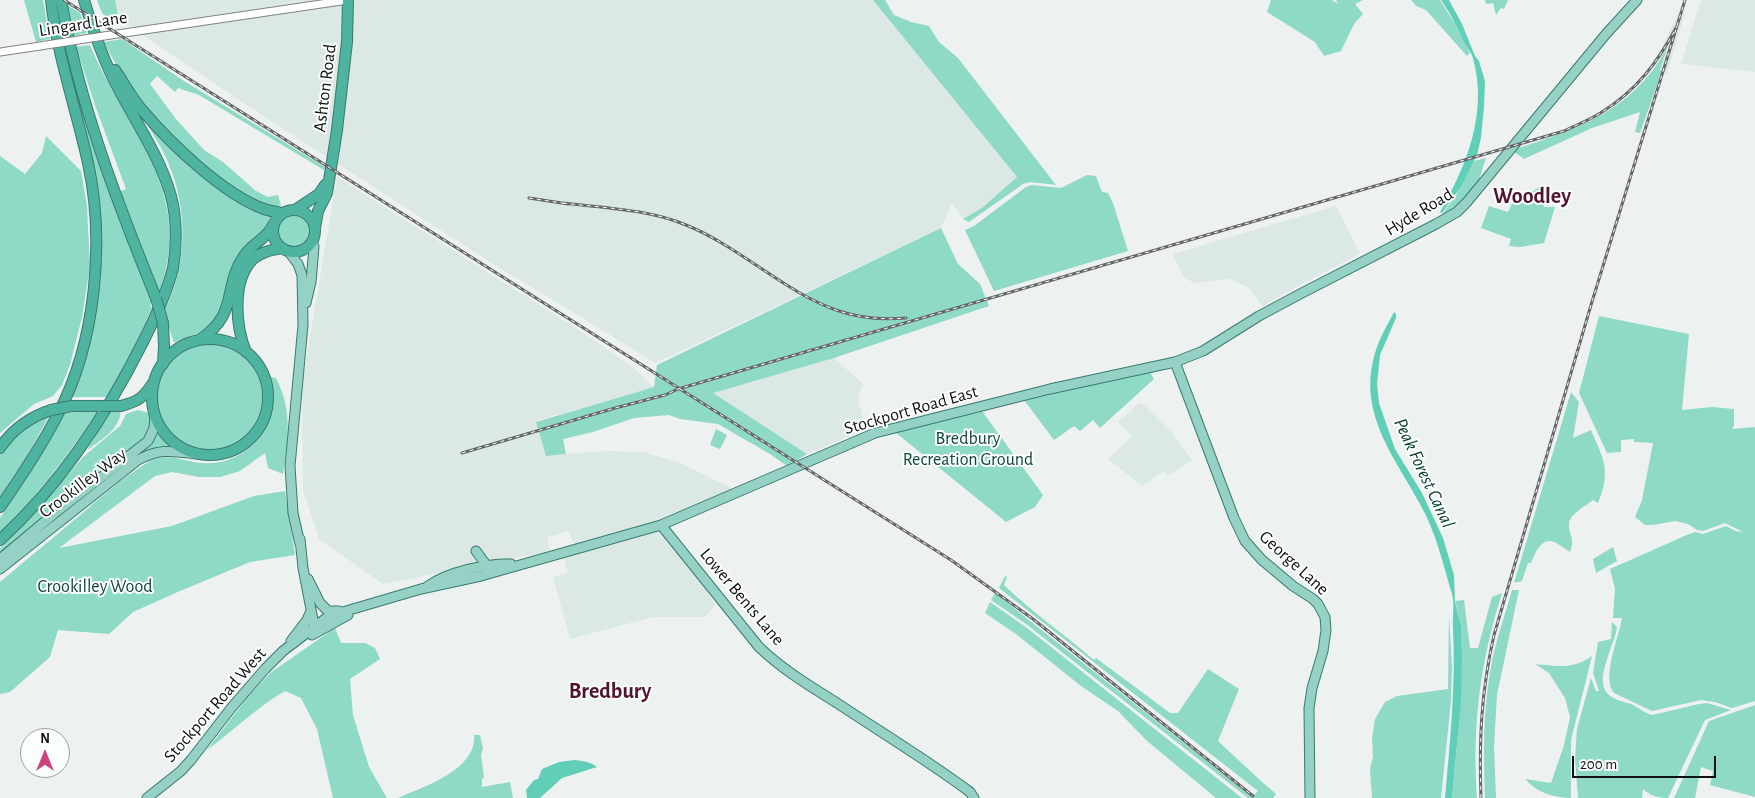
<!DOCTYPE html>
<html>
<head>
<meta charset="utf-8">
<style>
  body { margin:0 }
  #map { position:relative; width:1755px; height:798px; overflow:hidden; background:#edf1f0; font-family:"Alegreya Sans",sans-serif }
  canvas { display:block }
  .north { position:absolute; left:20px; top:728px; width:50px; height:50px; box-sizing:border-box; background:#fafefd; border:1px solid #9da09f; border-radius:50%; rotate:0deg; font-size:14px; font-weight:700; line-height:20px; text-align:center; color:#111312 }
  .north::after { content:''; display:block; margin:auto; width:18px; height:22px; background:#cc437e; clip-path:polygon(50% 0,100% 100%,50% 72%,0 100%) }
  .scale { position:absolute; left:1572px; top:756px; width:144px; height:22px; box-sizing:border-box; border:2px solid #111312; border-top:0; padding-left:6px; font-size:15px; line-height:18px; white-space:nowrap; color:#111312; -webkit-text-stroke:4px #fafefd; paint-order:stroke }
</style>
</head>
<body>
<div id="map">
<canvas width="1755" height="798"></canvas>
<div class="north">N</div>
<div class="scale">200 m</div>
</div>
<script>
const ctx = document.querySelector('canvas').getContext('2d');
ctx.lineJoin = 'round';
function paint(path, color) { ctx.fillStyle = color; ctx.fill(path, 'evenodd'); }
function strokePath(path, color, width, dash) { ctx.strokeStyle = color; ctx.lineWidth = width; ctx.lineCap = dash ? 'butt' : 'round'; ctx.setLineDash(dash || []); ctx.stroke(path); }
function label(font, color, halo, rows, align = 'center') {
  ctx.font = font + ' "Alegreya Sans",sans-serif'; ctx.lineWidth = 4; ctx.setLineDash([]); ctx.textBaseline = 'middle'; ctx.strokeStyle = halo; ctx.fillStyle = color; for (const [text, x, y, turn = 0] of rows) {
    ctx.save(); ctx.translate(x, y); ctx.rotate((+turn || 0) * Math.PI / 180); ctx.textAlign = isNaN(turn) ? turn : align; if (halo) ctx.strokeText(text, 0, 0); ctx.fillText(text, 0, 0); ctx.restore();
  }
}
const built = new Path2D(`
  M115,0H873L1017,177L982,208L963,219L952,203L941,228L656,363L487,260L248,106L120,20Z
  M1701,0H1755V72L1681,64Z
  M1678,14L1684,16L1667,73L1660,70L1667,48L1656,65L1653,62L1663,46Z
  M337,177L579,330L636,370L654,387L536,421L546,456L606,451L643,452L678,462L733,489L659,523L700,579L715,605L705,617H653L570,639L553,577L568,573L564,557L577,553L569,531L547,537L550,551L383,584L319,539L303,490L302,385Z
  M1336,206L1360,254L1303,283L1263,306L1248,287L1230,279L1195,283L1184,278L1173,254Z
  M834,358L863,384L858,398L865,430L807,454L712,393Z
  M1139,403L1143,404L1174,435L1192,460L1168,476L1164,471L1142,486L1108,459L1132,436L1118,422Z`);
const green = new Path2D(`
  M24,0H43L50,39L36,42Z
  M97,0H115L119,20L123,23L113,24L102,13Z
  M873,0H885L894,15L911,22L929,26L939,42L958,58L1056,185L1030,182L1023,184L969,222L963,219L982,208L1017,177Z
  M1271,0H1332L1338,4L1336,0H1363L1355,4L1363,14L1354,24L1341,51L1324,56L1315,42L1267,12Z
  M1411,0H1440L1454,22L1470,53L1467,56L1426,10L1416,6Z
  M1485,0H1508L1504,9L1501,8L1496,15L1493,3L1486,4Z
  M64,3L80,13L87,33L73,36Z
  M59,27C83,121 117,212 152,302L150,305L152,308L133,350L107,397H70C77,374 86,351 92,328C102,292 103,253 100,216Z
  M122,39L184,81L325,167L324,170L199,95L178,88L175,92L157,76L150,84L176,119L204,150L223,162L256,191L268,197L278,195L281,205C256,218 166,134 149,114C131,93 117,67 104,42Z
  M90,45C126,132 198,192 158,295L117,193L126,189L96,108L76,47Z
  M1668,45L1660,70L1662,71L1640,133L1635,132L1640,112L1592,128L1524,159L1514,152L1516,149C1580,128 1636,109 1668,45Z
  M142,116L172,148L272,215L220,313L209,326L196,334L174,343L164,311C188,266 188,209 168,162C161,146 151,131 142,116Z
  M46,136L81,171L87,206L90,266L82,317L70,365L62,385L53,396L34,404L0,433V156L25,174L42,153Z
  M1486,158L1478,183L1458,208L1440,217L1456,195L1474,161Z
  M1087,175L1096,176L1102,192L1108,193L1113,203L1128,251L994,291L965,230L974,226L1026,187L1032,185L1061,188Z
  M1542,185L1544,207H1555L1544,243L1520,247L1509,246L1511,239L1481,228L1489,206L1508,212L1514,199L1520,200Z
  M276 231a17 17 0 1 1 34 0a17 17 0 1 1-34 0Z
  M941,228L958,264L980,284L989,306L834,358L713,393L807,454L787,466L770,454L718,424L680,419L669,415L634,418L593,432L563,439L566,454L546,456L536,422L654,387L657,365Z
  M1599,316L1689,334L1682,410L1712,407L1734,409V426L1732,429L1755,427V701L1732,708L1715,702L1701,700L1652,711L1614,693C1601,678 1619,637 1622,618H1613L1615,589L1610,569L1689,534L1695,532L1703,534L1726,526L1736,531L1743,532L1725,523L1703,531L1697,530L1688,524L1675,521L1653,525H1645L1635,517L1642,500L1653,443L1634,442V439L1621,440V452L1607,453L1579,393Z
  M156 397a53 53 0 1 1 106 0a53 53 0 1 1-106 0Z
  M1150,372L1154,379L1100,428L1093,420L1080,431L1074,426L1054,440L1024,400Z
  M267,376L276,378C293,411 288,439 283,474L268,468L265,453L240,471L220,477H199L172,472L155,476L59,548L172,526L254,496L285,491L295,555L250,562L180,591L133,612L109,634L58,630L50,657L10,692L0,694V582C26,560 53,538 79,516C101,497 123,478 148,462C165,451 185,462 203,463C227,465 249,453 261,434C273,415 273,397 267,376Z
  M1571,392L1579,402L1573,438L1591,430C1604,460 1611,471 1598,503L1593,500C1587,505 1570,514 1569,523C1568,535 1576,537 1570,552C1565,549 1561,546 1556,543C1542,535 1535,553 1531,563H1528L1522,581L1514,583Z
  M111,410H120C123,427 99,442 87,450Z
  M138,410L149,413L150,423L147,436L0,556V549L37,510L83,457L120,426L126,414Z
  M982,411L1043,495L1035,507L1006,522L895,432Z
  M76,412H97C68,456 36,496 0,535V518L50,440L63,414Z
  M49,416L26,458L0,497V455C14,437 28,425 49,416Z
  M716,429L727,435L720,449L710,445Z
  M156,430L170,446H159L141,454L0,564L99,483L140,453L150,444Z
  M1613,547L1617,561L1596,573L1593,559Z
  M1005,576L1007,577L1004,585C1032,612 1064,634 1094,660L1096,658L1170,713H1178L1208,669L1239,689L1218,741L1262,782L1276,794L1273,798H1248L1026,624L991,600L995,593L1252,797L1258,791L999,588Z
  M1512,590H1519L1497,695L1494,746L1496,798H1485C1483,751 1483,703 1493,656C1498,634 1506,612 1512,590Z
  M1502,593C1480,663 1472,725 1477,798H1452C1456,758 1460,718 1461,678C1462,653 1463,626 1455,601L1464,600L1470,648H1478L1492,597Z
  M990,602L1027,628L1242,798H1216L1147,741L1118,711L1081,686L1016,634L985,613Z
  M1449,615L1452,668L1451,701L1441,798H1372L1370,769L1373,757L1372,738L1375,719L1385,702L1397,696L1448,689Z
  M1612,622L1617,627C1615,646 1590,684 1612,697C1618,701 1625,702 1631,704C1638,707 1644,713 1652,715L1699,704L1707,703L1731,710L1705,720L1668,798C1658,798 1651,796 1643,789L1642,798H1578L1575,759L1577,729L1591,678L1596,691H1599L1593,673L1598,642L1611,639Z
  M335,628L341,643H365L375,648L380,659L350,679L353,715L369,767L387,798H333L317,729L301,698L285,691C257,707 233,731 207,750L247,698L270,673Z
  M1592,656L1571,740V798C1554,798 1536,792 1525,779L1551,783L1564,745L1570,717L1565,698L1549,673L1535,664C1558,666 1572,670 1592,656Z
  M1755,705V797L1710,785L1713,771L1701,767L1695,798H1674L1709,721Z
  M474,735H480L483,749L481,755L484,777L482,779V787L510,782L513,798H398C423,787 477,770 474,735Z`);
const water = new Path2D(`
  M1441,0H1449L1462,24L1475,56L1479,61L1485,81L1484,106L1481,138L1477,155L1462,185L1442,213L1440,212C1467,165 1488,113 1473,58C1471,52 1468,49 1465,44C1458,29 1451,14 1441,0Z
  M1394,312L1396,314V318L1380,355L1377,384L1379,403L1395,449L1422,493L1443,538L1454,575L1455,602L1461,626L1462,657L1461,702L1452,798H1445C1450,741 1456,685 1453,628C1452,617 1455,604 1452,594C1443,564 1436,532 1420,504C1393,454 1356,411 1376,350C1380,337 1388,324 1394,312Z
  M575,760C583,761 591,762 597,767L562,778L540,798H527L526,790L534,780L538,779L542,769L559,762Z`);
const minor = new Path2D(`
  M104,36L348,0
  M0,52L40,46`);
const major = new Path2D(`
  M289,252L298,264L302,275L303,325L290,466L293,513L300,544
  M306,303L311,282L314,247L312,241
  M1175,362L1234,518L1245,541L1262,560L1293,586L1313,599L1318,604L1325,617L1326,630L1323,651L1312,688L1309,708L1310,798
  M661,525L759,647C783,670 810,686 837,703C882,733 927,760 970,792L974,798
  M300,539L303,568L315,630
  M476,551L487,566
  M0,559L55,513L148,441L154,428L155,415
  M0,569L138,460C160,448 171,451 196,454
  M308,579L320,603L328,611H339
  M428,586C448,572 487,563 511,564
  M312,635L348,615
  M291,641L307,620L311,611
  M147,798L181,771L191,760L232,707L265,669L283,651L329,616L421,589L481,576L661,525L875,433L1050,389L1175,362L1203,351L1259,316L1302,293L1436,224L1457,212L1467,202L1606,34L1637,0`);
const highway = new Path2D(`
  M61,0C79,103 117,202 156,298
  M115,70C124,83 132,99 143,111C171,144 223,194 264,209C270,211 277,212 283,213
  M273 231a21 21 0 1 1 42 0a21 21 0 1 1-42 0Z
  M295,210L319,194L325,185
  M315,228L318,211L327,193L337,130L347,42L348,0
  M152 397a58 58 0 1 1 116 0a58 58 0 1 1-116 0Z
  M199,340C240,314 222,287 244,256C252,243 267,239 273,225
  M246,352C236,327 231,281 253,259C261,252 272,250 282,248
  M163,364L164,346L163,323
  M72,406H100
  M121,406C139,401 143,398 153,383
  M0,448C12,430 30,417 51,410
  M0,507C21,477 41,447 58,414C96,342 105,241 88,163C76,108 57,55 51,0
  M0,540C60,485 107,414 143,342C155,318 167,293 173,268C177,246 177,218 171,196C160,157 137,124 118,88C103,60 93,30 84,0`);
const rail = new Path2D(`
  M64,0L951,560L1033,619L1253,796
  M529,198L568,204
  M563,203C603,208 648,209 686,225C739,246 785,293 839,311C860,318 884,320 906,318
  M462,453L615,408L665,395L678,389L1564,131C1576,125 1590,120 1602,112C1637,90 1658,62 1677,26
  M1481,798C1479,740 1481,692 1494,635L1591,305L1685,0`);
const minorBridge = new Path2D(`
  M40,46L104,36`);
const highwayBridge = new Path2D(`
  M156,298L163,323
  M100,406H121
  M51,410L72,406`);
const streetNames = [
  ["Lingard Lane",83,24,-9],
  ["Ashton Road",325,88,-83],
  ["Hyde Road",1419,212,-31],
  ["Stockport Road East",911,410,-16],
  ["Crookilley Way",83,483,-37],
  ["George Lane",1294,563,42],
  ["Lower Bents Lane",742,597,50],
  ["Stockport Road West",215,705,-49]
];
const parkNames = [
  ["Bredbury",968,439],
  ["Recreation Ground",968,460],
  ["Crookilley Wood",95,587]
];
const waterNames = [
  ["Peak Forest Canal",1424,473,65]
];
const districtNames = [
  ["Woodley",1532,196],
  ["Bredbury",610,691]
];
paint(built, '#dbe8e4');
paint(green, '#8fd9c7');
paint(water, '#61ceb7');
strokePath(minor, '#808382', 9);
strokePath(major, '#397b6e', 11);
strokePath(highway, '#397b6e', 12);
strokePath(minor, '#fff', 7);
strokePath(major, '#95d1c5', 9);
strokePath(highway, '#4eb39f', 10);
strokePath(rail, '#656867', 3);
strokePath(rail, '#fafefd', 1, [4]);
strokePath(minorBridge, '#808382', 9, []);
strokePath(highwayBridge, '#397b6e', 12, []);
strokePath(minorBridge, '#fff', 7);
strokePath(highwayBridge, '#4eb39f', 10);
label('18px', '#111312', '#fafefd', streetNames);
label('18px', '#14453b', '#fafefd', parkNames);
label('italic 19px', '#0e4036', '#fafefd', waterNames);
label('bold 22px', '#541330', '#fafefd', districtNames);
</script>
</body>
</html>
